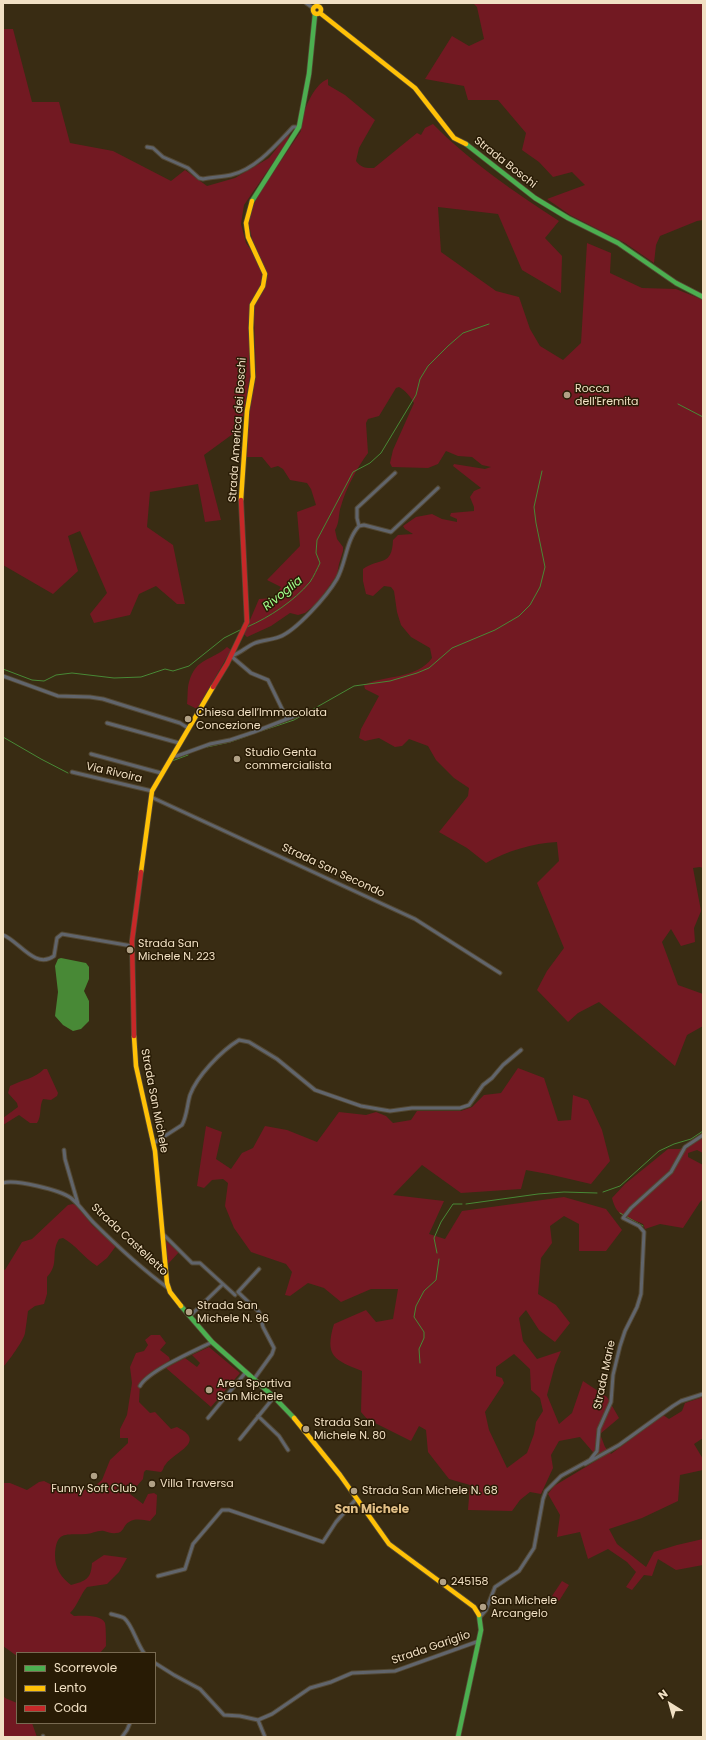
<!DOCTYPE html>
<html>
<head>
<meta charset="utf-8">
<style>
  body { margin:0 }
  #map { position:relative; width:706px; height:1740px; overflow:hidden; background:#392c13; font-family:Poppins,sans-serif }
  canvas { display:block }
  .frame { position:absolute; inset:0; border:4px solid #f1e0c4; pointer-events:none }
  .legend { position:absolute; left:16px; top:1652px; width:140px; height:72px; box-sizing:border-box; background:#281b05; border:1px solid #786a51; margin:0; padding:5px 7px; list-style:none; font-size:12px; color:#f1e0c4 }
  .legend li { display:flex; align-items:center; gap:8px; height:20px }
  .legend b { width:20px; border:1px solid #786a51 }
  .north { position:absolute; left:650px; top:1684px; width:40px; height:40px; -webkit-text-stroke:3px #281b05; paint-order:stroke; rotate:323deg; font-size:11px; font-weight:700; line-height:16px; text-align:center; color:#f1e0c4 }
  .north::after { content:''; display:block; margin:auto; width:14px; height:18px; background:#f1e0c4; clip-path:polygon(50% 0,100% 100%,50% 72%,0 100%) }
</style>
</head>
<body>
<div id="map">
<canvas width="706" height="1740"></canvas>
<div class="frame"></div>
<ul class="legend">
<li><b style="height:5px;background:#4caf50"></b>Scorrevole</li>
<li><b style="height:5px;background:#ffc107"></b>Lento</li>
<li><b style="height:5px;background:#c62828"></b>Coda</li>
</ul>
<div class="north">N</div>
</div>
<script>
const ctx = document.querySelector('canvas').getContext('2d');
ctx.lineJoin = 'round';
function paint(path, color) { ctx.fillStyle = color; ctx.fill(path, 'evenodd'); }
function strokePath(path, color, width, dash) { ctx.strokeStyle = color; ctx.lineWidth = width; ctx.lineCap = dash ? 'butt' : 'round'; ctx.setLineDash(dash || []); ctx.stroke(path); }
function label(font, color, halo, rows, align = 'center') {
  ctx.font = font + ' Poppins,sans-serif'; ctx.lineWidth = 3; ctx.setLineDash([]); ctx.textBaseline = 'middle'; ctx.strokeStyle = halo; ctx.fillStyle = color; for (const [text, x, y, turn = 0] of rows) {
    ctx.save(); ctx.translate(x, y); ctx.rotate((+turn || 0) * Math.PI / 180); ctx.textAlign = isNaN(turn) ? turn : align; if (halo) ctx.strokeText(text, 0, 0); ctx.fillText(text, 0, 0); ctx.restore();
  }
}
const green = new Path2D(`
  M473,3H703V220L697,221L660,236L656,245L654,263L625,243L570,215L547,199L585,185L572,172L553,177L539,162L522,150L526,133L498,100H468L464,86L425,79L452,36L469,46L484,39L477,7Z
  M3,29H13L32,102H59L70,143L113,151L171,181L185,170L207,186L235,178L269,158L289,133L288,141L244,205L241,224L246,243L257,259L262,273L260,288L250,309L249,320L250,376L241,428L204,455L221,520L205,522L198,484L150,492L147,527L173,545L185,604H177L156,586L139,594L130,615L94,623L90,614L107,593L80,531L68,536L78,571L53,594L3,565Z
  M328,79V85L345,95L375,120L359,148L356,161C361,168 366,168 374,168L417,133L421,135L425,128L433,124C468,160 517,194 559,221L545,238L562,256L561,293L522,270L498,214L438,207L441,252L496,291L519,297L530,329L540,346L563,360L581,343L587,243L611,253L610,273L642,288L676,289L703,300V868L700,867L693,868L701,911L694,928L695,942L681,946L671,929L662,942L678,985L703,994V1026L687,1035L675,1066L599,1002L578,1013L568,1022L537,990L547,971L564,948L537,883L559,861L557,842C533,843 507,851 486,863L467,848L439,832L468,796L469,788L454,778L436,760L428,746L409,739L402,746L395,747L379,738L365,741L359,738L361,729L379,696L365,689L364,685C385,675 417,679 432,658L430,648L411,637L401,625L397,612L394,591L391,587L384,586L373,596L366,594L363,581V569C380,557 392,567 393,540L398,535L413,534L405,529L403,526L416,517L432,514L442,519L457,522V519L450,516L451,513L474,511V507L470,497L474,491L481,488L453,466L454,464L485,469L491,467L482,465L472,457L458,456L446,451L438,464L428,468L392,467L390,463L393,450L414,403C410,396 406,391 399,387L396,388L379,416L368,419L366,423L368,453C357,468 346,488 341,506C338,514 340,522 335,530L337,539L343,547V551L339,564L337,575L318,602L305,613L298,615L290,613L271,626L247,637L244,634L259,599L274,598L281,587L267,580L300,546L297,512L316,505L311,489L307,483L290,480L283,469L278,466L271,468L262,457H247L249,410L256,377L254,315L255,305L264,289L268,275L252,239L248,219L258,195L301,131C300,116 313,84 328,79Z
  M227,647L231,650L197,709L187,704C188,697 187,689 189,682C196,657 212,661 227,647Z
  M518,1068L544,1078L558,1121L571,1120L573,1095L588,1100L602,1130L610,1161L591,1184L548,1174L526,1170L521,1189L461,1193L422,1165L393,1195L444,1201L429,1234L445,1239L462,1211L564,1197L606,1209L622,1230L606,1251H579V1224L564,1216L550,1226L552,1243L541,1258L538,1294L556,1305L570,1323L555,1342L539,1330L526,1310L519,1318L523,1341L537,1359L561,1351L555,1365L547,1395L559,1424L572,1413L583,1381L607,1397L619,1418L600,1434L605,1447L611,1454L663,1415L669,1419L682,1411L685,1403L703,1397V1438L694,1444L703,1459V1470L680,1475L678,1501L642,1518L609,1529L617,1544L646,1567L654,1552L677,1545L703,1539V1565L676,1570L658,1559L652,1576L644,1575L632,1590L626,1587L636,1572L627,1562L608,1549L588,1559L580,1532L557,1537L560,1515L548,1494L554,1486L599,1459L580,1437L559,1441L551,1455L553,1468L541,1494L530,1492L520,1500L512,1511L468,1510L470,1485L449,1479L428,1452L426,1430L419,1426L411,1441L367,1419L361,1412L362,1371C335,1360 324,1357 334,1324L366,1310L376,1322L393,1319L398,1289H371L341,1302L324,1288L308,1283L290,1296L285,1295L292,1272L286,1264L251,1252L234,1228L225,1206L228,1183L223,1179L212,1180L204,1188L197,1186L206,1126L222,1132L216,1159L231,1169L242,1153L253,1148L265,1126L287,1130L317,1142L339,1112L366,1115L376,1112L386,1116L393,1123L411,1120L417,1111H461L472,1107L484,1095L501,1093ZM514,1354L530,1369L531,1390L540,1398L543,1411L536,1422L534,1434L527,1453L507,1468L489,1430L485,1412L504,1383L502,1378L496,1376V1367Z
  M44,1069H47L58,1093L57,1096L51,1100L43,1099C39,1106 42,1116 37,1123H30L19,1115L3,1125V1118L18,1107L17,1103L8,1093L10,1086C22,1080 36,1078 44,1069Z
  M703,1138V1153L697,1150L688,1153V1157L703,1165V1199L700,1202L683,1228L660,1224L645,1229L643,1224C626,1216 617,1218 612,1198L625,1184L668,1149H679L687,1147Z
  M73,1204L77,1206L92,1225L116,1246L107,1258L97,1266C84,1258 76,1245 63,1238L59,1239C50,1254 60,1263 47,1277V1294L44,1304L35,1306L28,1311C27,1319 26,1326 25,1333C24,1340 8,1362 3,1367V1269L5,1270L22,1242L32,1239L68,1205Z
  M165,1240L179,1252L168,1264Z
  M151,1335H160L166,1343L160,1350L169,1357L170,1360L140,1383L139,1402L150,1413L155,1412L171,1429L177,1427C207,1442 176,1451 166,1464C163,1467 164,1469 161,1472L146,1470L144,1472L143,1479L130,1494L143,1504L148,1494L154,1493L157,1495L156,1514L150,1521C143,1520 135,1518 129,1522C123,1525 124,1533 116,1533C112,1534 108,1532 104,1531C98,1530 92,1534 86,1534C66,1535 56,1530 55,1555C55,1569 61,1577 71,1585C86,1581 91,1579 92,1563L104,1555L127,1558L119,1572L107,1584L87,1587C80,1595 78,1605 70,1613L74,1616C81,1616 101,1614 105,1623C106,1627 106,1641 106,1646L100,1653H17V1656L3,1646V1483H10L27,1490L39,1482L44,1481L56,1487H71L82,1491L96,1485L102,1480L110,1460L128,1443V1438H120V1429L127,1415L132,1383L130,1367L136,1353L144,1351L148,1345L145,1340Z
  M209,1347L240,1373L211,1407L166,1368L185,1358L197,1367L200,1363L192,1355Z
  M562,1581L569,1585L559,1601L552,1596Z
  M3,1695L5,1698L17,1703V1723H32L37,1737H3Z`);
const water = new Path2D(`
  M61,958L86,963L89,967V979L84,991L89,1001V1021L81,1029L73,1031L63,1025L55,1016L58,992L55,966L58,959Z`);
const stream = new Path2D(`
  M678,404L703,417
  M247,627C270,617 294,601 310,582C314,576 317,569 320,563L316,553L317,540L353,472L370,463L381,453L416,395L420,379L428,366L448,346L463,333L489,324
  M3,669L32,680L44,681L56,675L72,673L114,678L141,677L165,669L173,671L189,666L224,638L240,630
  M255,733L294,720L354,686L390,681L417,673L429,668L452,648L495,630L519,616L530,605L540,587L545,567L536,523L534,507L542,471
  M3,737L41,759L68,773
  M207,747L230,742L250,735
  M172,761L188,755
  M603,1192L620,1186L659,1151L674,1144L691,1139L703,1131
  M466,1204L538,1194L564,1192L597,1193
  M620,1213L643,1226
  M437,1253L434,1238L441,1222L453,1204H462
  M420,1363L419,1349L424,1338V1332L414,1317L416,1306L424,1291L436,1280L439,1259`);
const street = new Path2D(`
  M306,3L313,8
  M316,6V3
  M147,147L153,148L163,157L188,168L199,178L203,179C212,177 222,177 231,175C256,169 276,145 293,127H299
  M359,526L357,518V508L395,473
  M3,676L58,696L90,697L103,699L180,723L188,728
  M287,719L298,715
  M107,723L179,743
  M91,754L161,773
  M172,756H177L210,744L230,740L254,732L287,719L268,680L251,673L231,656C240,654 247,646 255,643C263,640 271,640 279,637C296,631 327,596 337,579C346,563 346,540 359,526L364,525L391,532L438,488
  M72,772L152,791
  M151,797L415,919L500,973
  M3,935C18,940 35,970 54,956L57,938L62,934L132,946
  M154,1143L182,1125C187,1116 187,1105 190,1095C197,1076 221,1051 239,1040L249,1042L277,1059L315,1090L361,1106L390,1111L412,1108H460L469,1105L483,1085L492,1078L503,1065L521,1050
  M64,1150L65,1159L78,1204
  M3,1183C15,1179 60,1190 71,1198C80,1205 86,1215 94,1223C117,1246 142,1269 168,1288
  M163,1234L192,1263H200L223,1284L190,1316
  M223,1284L235,1295
  M254,1379L272,1354L274,1348L263,1327L259,1312L238,1292L259,1269
  M140,1386C148,1371 196,1350 212,1342
  M258,1416L279,1436L288,1450
  M208,1418L246,1372
  M240,1439L274,1397
  M585,1464L619,1445L673,1406L681,1401L703,1394
  M158,1576L185,1569L193,1544L222,1510H229L323,1542L336,1522L357,1498
  M111,1614C115,1615 120,1616 124,1618C132,1624 137,1644 144,1653
  M480,1617L486,1610L495,1587L519,1571L534,1548L543,1499L546,1491L561,1476L590,1460L597,1451L599,1429L611,1402L613,1375L620,1346L625,1331L637,1307L641,1294L644,1232L639,1226L623,1218L631,1208L671,1172L685,1147L703,1135
  M155,1663L174,1675L200,1689L224,1715L240,1716L258,1720L272,1714L310,1688L331,1682L352,1673L395,1671L479,1641
  M258,1720L265,1737
  M43,1736V1737
  M122,1737L127,1730L130,1723`);
const fast = new Path2D(`
  M466,144L535,198L568,218L618,243L676,283L703,297
  M252,201L299,127L309,74L315,14
  M181,1306L212,1342L274,1397L294,1418
  M458,1737L481,1630L479,1615`);
const slow = new Path2D(`
  M313 10a4 4 0 1 1 8 0a4 4 0 1 1-8 0Z
  M320,13L415,88L454,138L466,144
  M241,500L247,411L253,377L251,328L252,305L263,286L265,274L248,237L246,223L252,201
  M141,872L152,791L213,687
  M134,1036L136,1066L155,1151L167,1283L170,1292L181,1306
  M294,1418L340,1475L389,1544L474,1607L479,1615`);
const jam = new Path2D(`
  M213,687L227,664L247,622L241,500
  M134,1036L132,941L141,872`);
const markers = [
  [567,395,4,"#b1a186"],
  [188,719,4,"#b1a186"],
  [237,759,4,"#b1a186"],
  [130,950,4,"#b1a186"],
  [189,1312,4,"#b1a186"],
  [209,1390,4,"#b1a186"],
  [306,1429,4,"#b1a186"],
  [94,1476,4,"#b1a186"],
  [152,1484,4,"#b1a186"],
  [354,1491,4,"#b1a186"],
  [443,1582,4,"#b1a186"],
  [483,1607,4,"#b1a186"]
];
const streetNames = [
  ["Strada Boschi",505,163,38],
  ["Strada America dei Boschi",238,430,-86],
  ["Via Rivoira",114,773,13],
  ["Strada San Secondo",333,871,25],
  ["Strada San Michele",154,1101,79],
  ["Strada Castelletto",129,1240,43],
  ["Strada Marie",605,1375,-78],
  ["Strada Gariglio",431,1648,-19]
];
const poiNames = [
  ["Rocca",575,389],
  ["dell'Eremita",575,402],
  ["Chiesa dell′Immacolata",196,713],
  ["Concezione",196,726],
  ["Studio Genta",245,753],
  ["commercialista",245,766],
  ["Strada San",138,944],
  ["Michele N. 223",138,957],
  ["Strada San",197,1306],
  ["Michele N. 96",197,1319],
  ["Area Sportiva",217,1384],
  ["San Michele",217,1397],
  ["Strada San",314,1423],
  ["Michele N. 80",314,1436],
  ["Villa Traversa",160,1484],
  ["Funny Soft Club",94,1489,"center"],
  ["Strada San Michele N. 68",362,1491],
  ["245158",451,1582],
  ["San Michele",491,1601],
  ["Arcangelo",491,1614]
];
const waterNames = [
  ["Rivoglia",283,594,-39]
];
const neighbourhoodNames = [
  ["San Michele",372,1510]
];
paint(green, '#721922');
paint(water, '#488936');
strokePath(stream, '#488936', 1);
strokePath(street, '#534833', 5);
strokePath(fast, '#534833', 6);
strokePath(slow, '#534833', 6);
strokePath(jam, '#534833', 6);
strokePath(street, '#61656c', 3);
strokePath(fast, '#4caf50', 4.5);
strokePath(slow, '#ffc107', 4.5);
strokePath(jam, '#c62828', 4.5);
for (const [x, y, r, color] of markers) { const dot = new Path2D(); dot.arc(x, y, r, 0, 2 * Math.PI); ctx.fillStyle = color; ctx.fill(dot); strokePath(dot, '#281b05', 1.5); }
label('11px', '#f1e0c4', '#281b05', streetNames);
label('11px', '#f1e0c4', '#281b05', poiNames, 'left');
label('italic 12px', '#a2fe8c', '#281b05', waterNames);
label('bold 12px', '#e1bf86', '#281b05', neighbourhoodNames);
</script>
</body>
</html>
